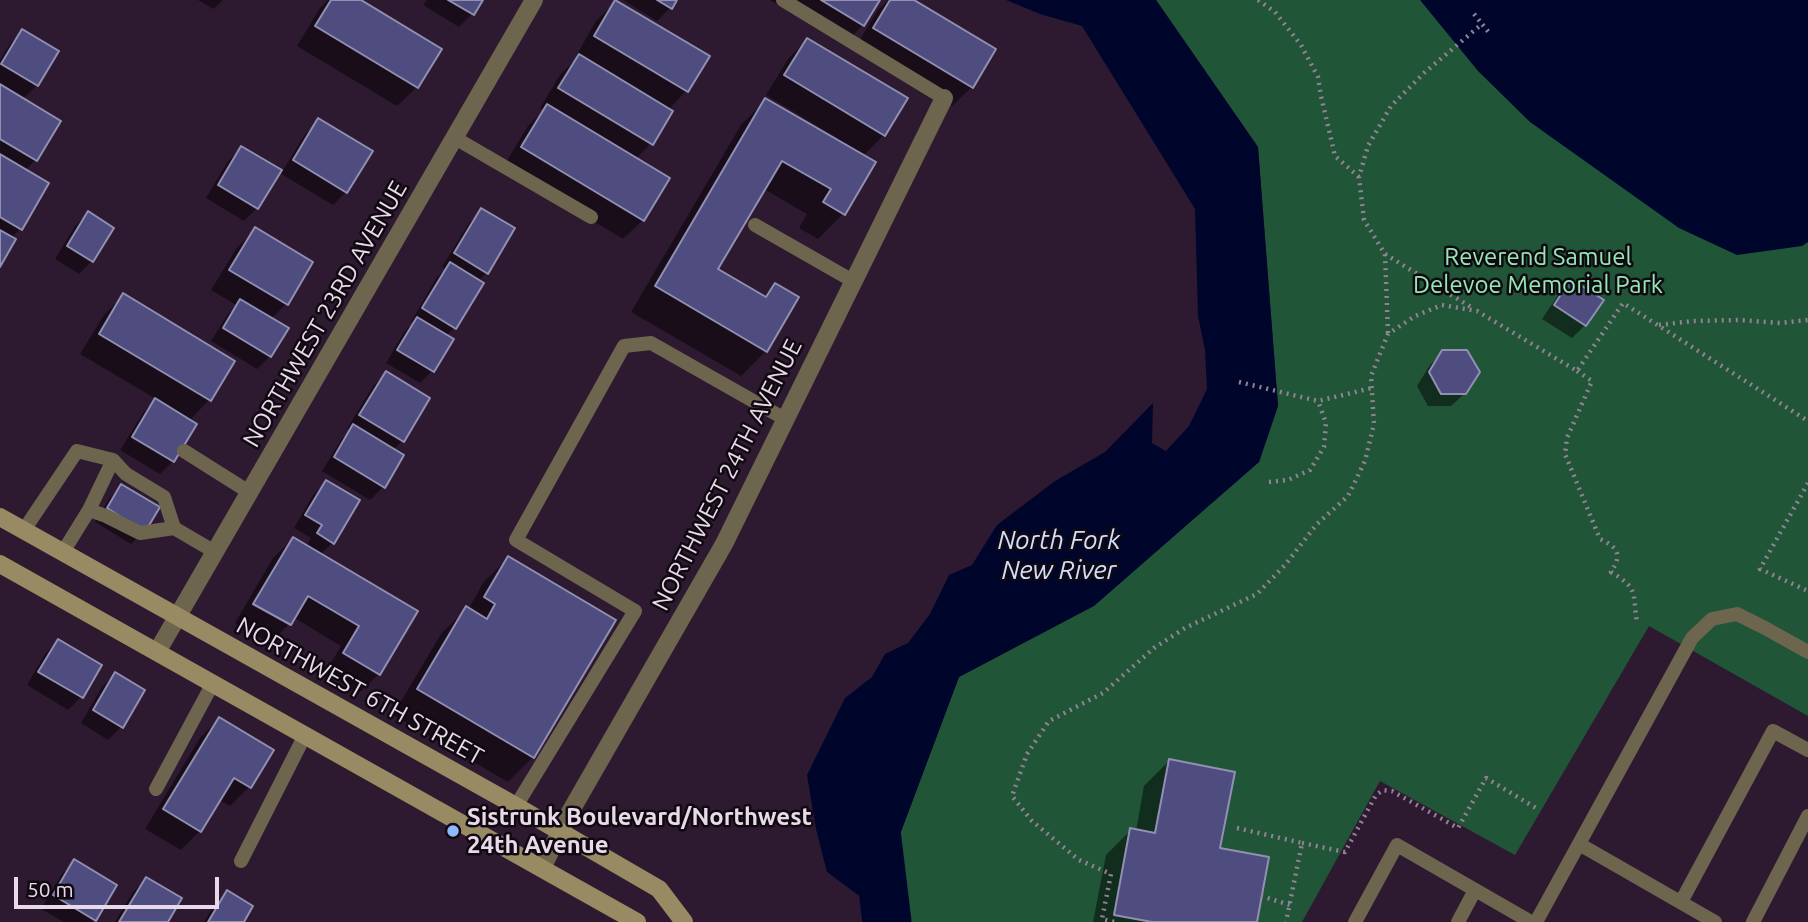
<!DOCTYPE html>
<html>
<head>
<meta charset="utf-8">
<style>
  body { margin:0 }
  #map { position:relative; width:1808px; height:922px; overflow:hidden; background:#2e1a30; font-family:Ubuntu,sans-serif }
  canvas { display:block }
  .scale { position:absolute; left:14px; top:877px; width:205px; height:32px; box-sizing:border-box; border:4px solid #e8dae9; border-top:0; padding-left:9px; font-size:21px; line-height:24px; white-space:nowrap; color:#e8dae9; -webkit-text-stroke:5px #110912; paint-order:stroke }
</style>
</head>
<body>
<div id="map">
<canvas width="1808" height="922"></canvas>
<div class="scale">50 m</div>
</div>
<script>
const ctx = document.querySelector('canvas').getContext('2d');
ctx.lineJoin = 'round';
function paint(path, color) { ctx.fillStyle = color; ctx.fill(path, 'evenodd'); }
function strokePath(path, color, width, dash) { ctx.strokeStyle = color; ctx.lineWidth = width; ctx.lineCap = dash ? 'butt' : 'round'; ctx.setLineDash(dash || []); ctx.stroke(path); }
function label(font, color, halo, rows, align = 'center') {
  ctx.font = font + ' Ubuntu,sans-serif'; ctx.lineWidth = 5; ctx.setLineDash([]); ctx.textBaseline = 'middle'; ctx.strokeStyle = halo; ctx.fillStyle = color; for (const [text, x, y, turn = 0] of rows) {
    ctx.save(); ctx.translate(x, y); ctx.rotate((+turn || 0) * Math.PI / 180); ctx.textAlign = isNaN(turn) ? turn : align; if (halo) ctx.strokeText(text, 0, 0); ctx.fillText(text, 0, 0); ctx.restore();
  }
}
const green = new Path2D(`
  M1156,0H1808V716L1649,626L1515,855L1380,781L1302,922H902L899,837L959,677L1094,605L1259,462L1278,406L1258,147Z`);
const water = new Path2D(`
  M1006,0H1156L1258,147L1278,406L1259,462L1094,606L959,677L899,837L901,882L858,895L827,872L816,829L807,775L845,698L872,677L885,654L908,643L930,614L949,575L972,565L997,525L1055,481L1105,452L1153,403L1152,443L1166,451L1189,426L1207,389L1205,350L1198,316L1195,209L1082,26L1040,14Z
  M1420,0H1808V242L1802,246L1737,255L1679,228L1530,122L1478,71Z`);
const shadow = new Path2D(`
  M198,0H223L213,9Z
  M328,0H358L417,87L397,106L297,46L320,8Z
  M427,0H481L472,14L459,27L423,5Z
  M623,0H675L670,8L657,21Z
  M770,0H878L863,25L844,44Z
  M888,0H911L972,87L952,106L855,48L877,11Z
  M616,2L707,57L686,91L668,110L651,143L636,159L643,220L623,239L503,167L528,126L544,110L540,108L560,75L578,57L576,56L596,21Z
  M23,31L57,52L37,85L22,100L35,160L25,171L21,228L11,238L0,263V60L10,44Z
  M807,40L884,135L863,156L843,214L818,239L799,228L807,214L764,189L716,270L763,297L775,285L766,351L741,376L631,312L741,125L766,100L836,140L837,138L766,95L788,59Z
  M318,121L346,192L333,205L278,172L257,208L244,221L206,198L228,161L241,148L282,172L305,134Z
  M482,210L486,273L478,281L455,327L446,336L433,370L420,383L386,363L404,332L413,323L411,322L437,277L446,269L442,267L469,223Z
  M88,213L92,261L79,274L55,259L75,226Z
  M255,230L311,263L286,304L271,319L270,356L257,369L211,341L228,314L236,305L211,290L236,249Z
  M1572,281L1585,325L1572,338L1542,319L1559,294Z
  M123,296L233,361L209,400L189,421L173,461L160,474L120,450L143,413L156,399L80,354L104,315Z
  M1443,352L1465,393L1451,406H1428L1417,386L1430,365Z
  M386,373L402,441L393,450L383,487L370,500L322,471L341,440L350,430L347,429L373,386Z
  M326,482L333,542L320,555L415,611L379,674L359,693L325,673L341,646L293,617L289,624L270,644L235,623L273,558L293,539L306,547L311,538L294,528L313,495Z
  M122,486L144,531L131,544L95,522L109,499Z
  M508,558L614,621L533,757L508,782L393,715L441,634L466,609L468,610L483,583Z
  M58,641L100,666L81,697L68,710L27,685L45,654Z
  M115,674L121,727L108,740L81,723L102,687Z
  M219,719L249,787L230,806L219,800L200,831L181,850L145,829L200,738Z
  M1170,760L1218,849L1255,922H1093L1106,855L1131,830L1136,831L1144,786Z
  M75,861L94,920L92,922H64L41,909L62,874Z
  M146,879L166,922H115L133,892Z
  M227,892L241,922H204L214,905Z`);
const river = new Path2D(`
  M875,823L887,922`);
const building = new Path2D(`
  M331,0H361L442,49L418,88L315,26Z
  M448,0H483L474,15Z
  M615,0L710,56L688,92L594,36Z
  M657,0H677L672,9Z
  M821,0H880L864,26Z
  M890,0H914L996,49L973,88L873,28Z
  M22,29L59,51L38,86L1,64Z
  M807,38L908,98L885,136L784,75Z
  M579,54L673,111L653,145L558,88Z
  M0,84L61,121L37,161L0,139Z
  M765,98L876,162L845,215L823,202L831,189L782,161L718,269L766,297L775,283L799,297L767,352L655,286Z
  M547,104L670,178L644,221L521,147Z
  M318,118L373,151L347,193L293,160Z
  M241,146L282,170L258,209L218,185Z
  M0,154L49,183L22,230L0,217Z
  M481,208L515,228L488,274L454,253Z
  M88,211L114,228L93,262L67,246Z
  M255,227L313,262L288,305L229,270Z
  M0,230L16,239L0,267Z
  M450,262L484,283L456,329L422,308Z
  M1571,279L1604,300L1586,326L1554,305Z
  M123,293L235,361L211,401L99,334Z
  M240,299L289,328L271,357L223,328Z
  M417,317L454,339L434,372L397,350Z
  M1442,350H1467L1480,372L1466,394H1441L1429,372Z
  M386,371L430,398L404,442L359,415Z
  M155,398L197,424L174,462L132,437Z
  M353,424L404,455L385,488L334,457Z
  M326,480L360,500L334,544L317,533L322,525L305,515Z
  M121,484L160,507L145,532L107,508Z
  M293,537L418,611L380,675L343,653L359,626L308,596L291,625L253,604Z
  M508,556L616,620L534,758L417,689L466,606L487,619L495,604L484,597Z
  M58,639L102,665L83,698L38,672Z
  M115,672L145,690L123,728L93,710Z
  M219,717L274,750L251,788L234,778L201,832L163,809Z
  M1169,759L1235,772L1220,848L1269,857L1257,922H1152L1114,915L1130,828L1155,833Z
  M74,859L117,885L96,921L53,895Z
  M146,877L182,898L168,922H119Z
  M227,890L253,906L244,922H208Z`);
const path = new Path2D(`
  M1258,0L1275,12L1301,45L1318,77L1321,96L1335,156L1359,177
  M1474,14L1482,24
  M1385,254L1474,309
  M1659,325L1693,321L1738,320L1780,323L1808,320
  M1388,333L1385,254L1364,220L1359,177L1368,146L1391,106L1424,73L1482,24L1491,35
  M1577,371L1592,381L1567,438L1565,454L1600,539C1617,547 1623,554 1611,572C1639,589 1632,592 1637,622
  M1239,382L1318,401L1372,388
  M1269,482L1288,480L1310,470L1324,447L1326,423L1318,401
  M1808,483L1760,569L1808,591
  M1237,828L1302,843L1286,922
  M1302,843L1345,852L1376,795L1383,790L1392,791L1458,828L1486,778L1536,808
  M1261,896L1290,905
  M1114,922L1102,919L1111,874L1079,860L1032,821L1012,796L1027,754L1049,721L1103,693L1154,648L1185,628L1257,594L1285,565L1317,524L1348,496L1365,461L1374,424L1371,376L1388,334L1415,316L1442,305L1477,311L1577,371L1623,303L1808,421`);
const lane = new Path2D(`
  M783,0L944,98
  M455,138L591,217
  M755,225L853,281
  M184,451L249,492
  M89,510L113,460
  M24,530L77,451L113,460L126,474L164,497L174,528
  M63,552L89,510L106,516L140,533L174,528L215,552
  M156,789L213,683
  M516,806L635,611L516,540L624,346L651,343L785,419
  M1579,844L1715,922
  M241,861L305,735
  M1681,902L1773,731L1808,750
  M1355,922L1397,845L1531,922
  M1458,922L1475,890
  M1536,922L1692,638L1712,619L1737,614L1765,628L1808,652
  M1753,922L1808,816`);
const street = new Path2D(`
  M157,652L534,0
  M542,868L569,814L724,544L944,98`);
const secondary = new Path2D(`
  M0,517L516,806L659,889L684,922
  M0,564L637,922`);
const markers = [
  [453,831,7,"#8db9fc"]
];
const parkNames = [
  ["Reverend Samuel",1538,257],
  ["Delevoe Memorial Park",1538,285]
];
const streetNames = [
  ["NORTHWEST 23RD AVENUE",325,314,-60],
  ["NORTHWEST 24TH AVENUE",727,475,-63],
  ["NORTHWEST 6TH STREET",360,691,29]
];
const poiNames = [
  ["Sistrunk Boulevard/Northwest",467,817],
  ["24th Avenue",467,845]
];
const waterNames = [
  ["North Fork",1059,540],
  ["New River",1059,570]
];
paint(green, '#205537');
paint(water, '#00052c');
paint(shadow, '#0007');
strokePath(river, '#00052c', 49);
paint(building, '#4f4c7f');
strokePath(building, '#9190b2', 2);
strokePath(path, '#938294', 4.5, [2, 5]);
strokePath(lane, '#6d654d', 14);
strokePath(street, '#6d654d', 18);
strokePath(secondary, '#988a63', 18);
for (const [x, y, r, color] of markers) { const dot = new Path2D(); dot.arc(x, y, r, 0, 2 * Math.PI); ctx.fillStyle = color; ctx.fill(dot); strokePath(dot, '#110912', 2.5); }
label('24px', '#93e9b3', '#110912', parkNames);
label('24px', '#e8dae9', '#110912', streetNames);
label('bold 24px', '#e8dae9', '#110912', poiNames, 'left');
label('italic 26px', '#cfdffd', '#110912', waterNames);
</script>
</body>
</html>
